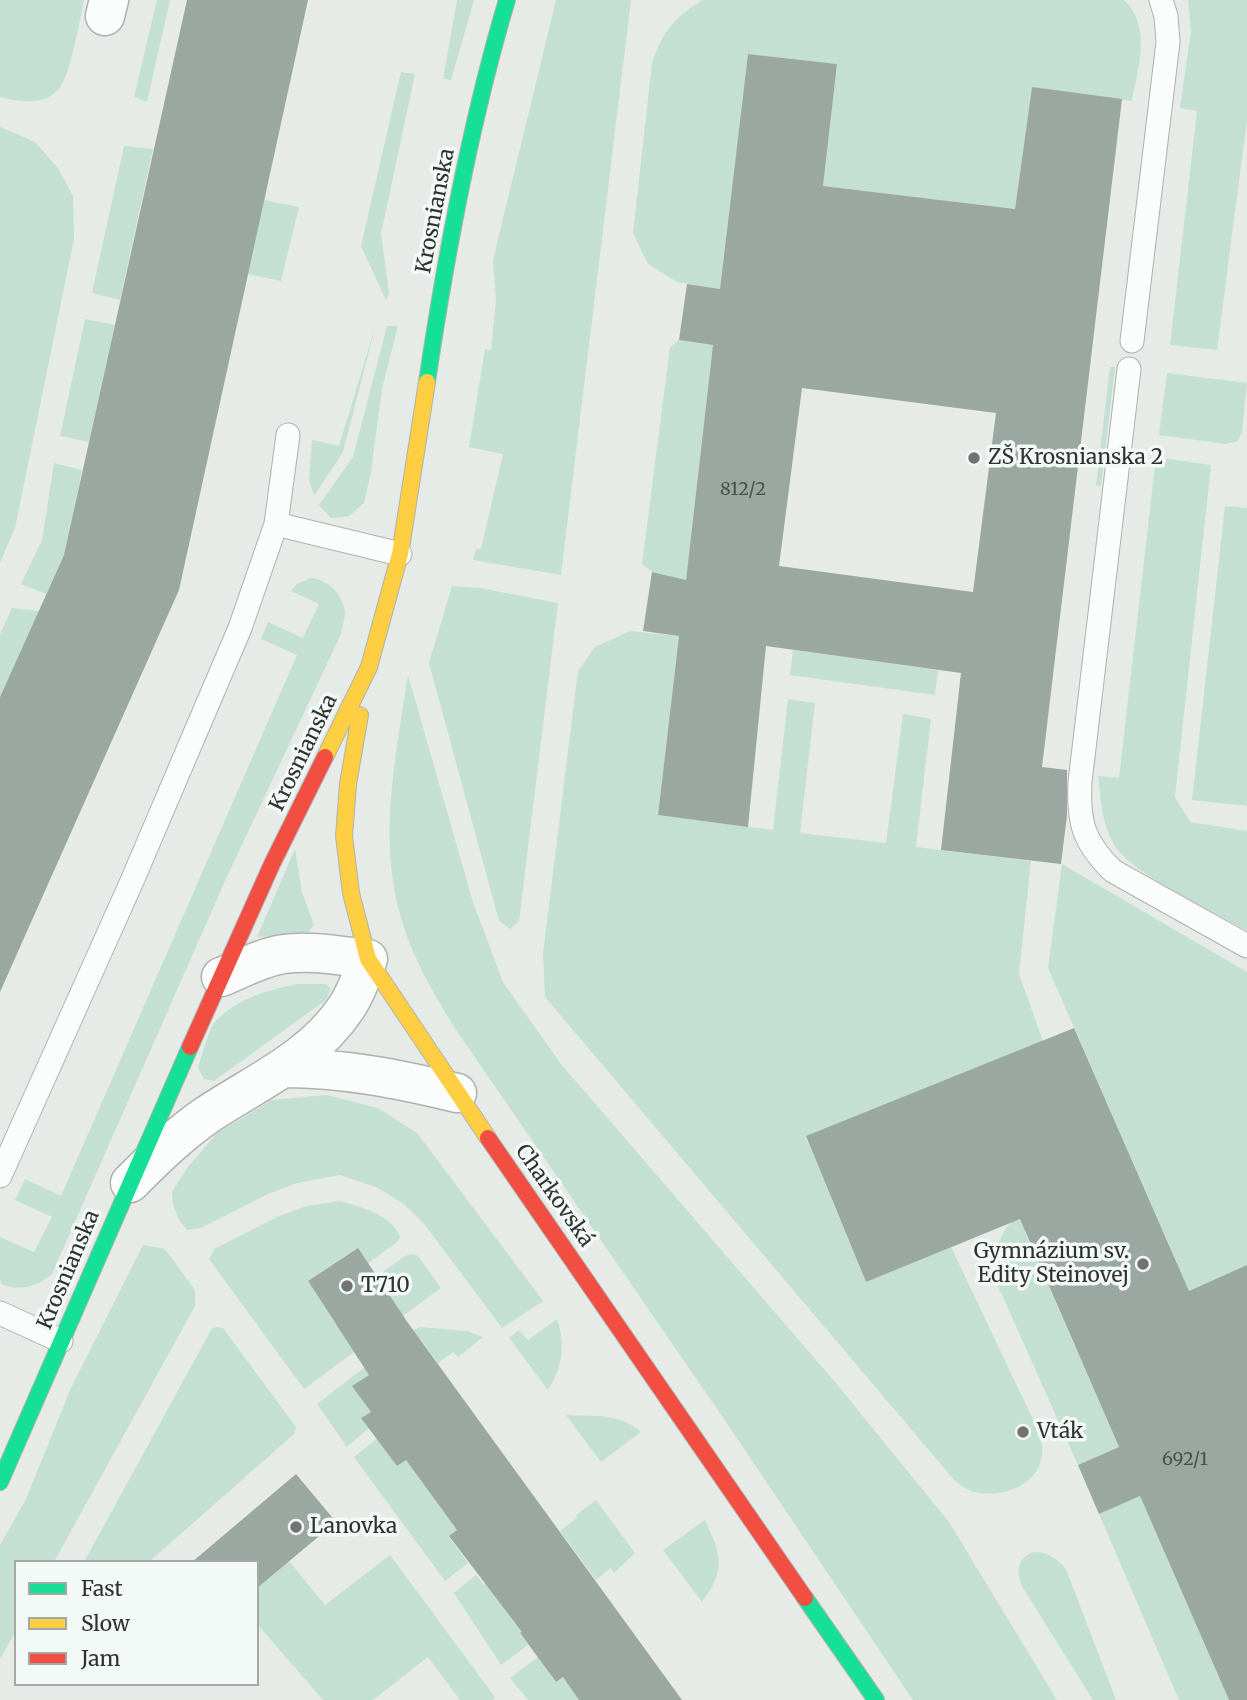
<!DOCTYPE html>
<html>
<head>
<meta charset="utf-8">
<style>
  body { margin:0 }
  #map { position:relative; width:1247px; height:1700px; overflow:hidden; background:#e6ebe8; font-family:Merriweather,serif }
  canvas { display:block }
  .legend { position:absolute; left:14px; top:1560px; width:245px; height:126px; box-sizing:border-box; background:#f2f9f6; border:2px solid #a4a9a7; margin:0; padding:9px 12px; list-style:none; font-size:21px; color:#303231 }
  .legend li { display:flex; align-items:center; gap:14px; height:35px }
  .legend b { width:35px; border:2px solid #a4a9a7 }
</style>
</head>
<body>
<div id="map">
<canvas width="1247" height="1700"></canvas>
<ul class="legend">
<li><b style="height:9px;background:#16e098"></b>Fast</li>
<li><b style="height:9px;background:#ffcf43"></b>Slow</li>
<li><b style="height:9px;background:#f24e42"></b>Jam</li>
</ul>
</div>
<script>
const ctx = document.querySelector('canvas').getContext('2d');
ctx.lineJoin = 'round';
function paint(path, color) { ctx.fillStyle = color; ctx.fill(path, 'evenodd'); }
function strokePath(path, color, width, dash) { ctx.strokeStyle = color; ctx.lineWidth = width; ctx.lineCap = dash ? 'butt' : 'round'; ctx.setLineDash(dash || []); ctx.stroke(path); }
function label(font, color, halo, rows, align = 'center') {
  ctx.font = font + ' Merriweather,serif'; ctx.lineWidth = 7; ctx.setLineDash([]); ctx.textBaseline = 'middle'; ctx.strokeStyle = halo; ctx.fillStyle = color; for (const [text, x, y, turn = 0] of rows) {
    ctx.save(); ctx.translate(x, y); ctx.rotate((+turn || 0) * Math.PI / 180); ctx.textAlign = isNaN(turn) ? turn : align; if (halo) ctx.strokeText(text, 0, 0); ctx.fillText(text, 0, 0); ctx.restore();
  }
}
const green = new Path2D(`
  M0,0H84C80,19 70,78 58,90C43,106 19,102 0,97Z
  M157,0H170L147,102L134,97Z
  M457,0H474L451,80L443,79Z
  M556,0H631L561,575L473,560L476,549H481L503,454L469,447L485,349L491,350L496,301L493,260Z
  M702,0H1124C1152,26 1138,68 1132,101L1032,88L1015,209L823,186L837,64L748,54L720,289L677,282L648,264L633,233L652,63C664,30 672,20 702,0Z
  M1188,0H1247V120L1217,350L1170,345L1197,111L1180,108L1191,31Z
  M401,72L415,74L381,234L389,293L386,300L361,246Z
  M0,127L35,142L58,168L73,196L74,239L15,528L0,563Z
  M124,146L153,149L120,300L92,293Z
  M264,200L299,207L281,281L247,274Z
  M85,319L115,325L89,442L60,436Z
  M376,324L343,452L314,496L309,480L312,440L339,446Z
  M387,326H398L382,389L371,472L364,503L349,516L331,518L319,505L353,457Z
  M679,340L713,345L686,580L652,572L642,564L670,347Z
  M1110,367H1115L1101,486L1096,485Z
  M1167,373L1247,383L1242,432L1238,441L1226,444L1159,435Z
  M1156,457L1211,465L1175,797L1190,822L1247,831V931C1214,912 1138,877 1117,849C1102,828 1101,800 1098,776L1119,778Z
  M54,463L82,470L67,548L46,594L21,584L42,540Z
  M1225,506L1247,508V806L1192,800Z
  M311,578C328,580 343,594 345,612C345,619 342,628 341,634L225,881L52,1274C39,1286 18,1292 2,1284L0,1280V1237L34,1252L52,1217L15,1200L25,1179L61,1196L297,655L261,639L268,622L303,638L319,604L291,591L297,584Z
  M452,586L480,588L558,603L519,921L510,929L499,921L429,663Z
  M12,608L39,611L0,697V634Z
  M630,631L679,636L658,815L773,830L788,699L815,703L800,833L886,843L903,714L931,719L916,847L1031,861L1019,974L1043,1041L806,1137L866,1282L951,1247L1038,1430C1039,1435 1042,1441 1042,1446C1046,1483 1004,1499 975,1492C968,1491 961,1485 955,1481L545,997L543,953L578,671L595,647Z
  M793,650L938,670L935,695L790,675Z
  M408,675L473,902L503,982L561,1064L835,1382L949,1522L1057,1700H913L724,1419L454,1027C434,994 413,959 402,921C377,841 396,755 408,675Z
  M295,849L302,892L314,925L307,934L257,937Z
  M1062,864L1247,972V1265L1156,1306L1177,1263L1048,968Z
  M298,984H326L331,989L326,1000L214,1081L204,1079L198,1068C202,1056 208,1031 215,1022C237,998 268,990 298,984Z
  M327,1095L378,1108L417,1133L543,1301L502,1328L425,1225L404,1204L376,1187L340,1175L297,1183L268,1194L201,1228L187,1230L179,1220L173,1205L172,1192L188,1167L217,1133L272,1100Z
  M1106,1196L1025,1232L1119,1447L1078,1465L994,1277C992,1256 998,1236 1012,1221Z
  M340,1201C360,1207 393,1215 400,1237L396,1243L368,1263L356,1249L308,1281L336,1325L387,1292L377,1276L405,1256L413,1254L418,1256L441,1288L304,1389L209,1259L214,1249L279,1216L307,1206Z
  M143,1245L165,1249L195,1290V1306L54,1562H16V1631L0,1659V1545L26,1499L71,1388Z
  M557,1319C566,1345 562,1367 548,1390L509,1338L519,1330L528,1340Z
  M216,1327L223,1328L296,1427L294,1434L149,1562H84L211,1330Z
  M420,1327L467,1331L483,1337L458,1357L453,1352L438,1363L420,1339L353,1386L371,1412L363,1417L370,1427L347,1447L317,1404L412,1331Z
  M566,1415C594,1417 619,1412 641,1432L601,1462Z
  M378,1438L397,1466L406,1460L457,1530L449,1537L468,1563L445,1581L354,1457Z
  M1140,1496L1229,1700H1179L1099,1514Z
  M596,1500L635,1553L614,1573L611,1568L596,1580L560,1531L577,1518L576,1515Z
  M705,1520C721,1555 727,1568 702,1602L663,1550Z
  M1033,1552C1048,1552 1056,1558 1066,1569L1116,1700H1093L1023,1588C1016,1573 1016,1559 1033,1552Z
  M390,1555L495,1697L492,1700H460L428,1657L373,1700H323L257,1624V1562L289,1561L325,1605Z
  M476,1575L484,1585L492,1580L528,1628L520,1634L528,1645L501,1665L454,1593Z
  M538,1657L555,1682L563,1677L579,1700H528L510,1678Z`);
const building = new Path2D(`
  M187,0H308L179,590L0,992V697L64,555Z
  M748,54L837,64L823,186L1015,209L1032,87L1122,99L1042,767L1067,770V815L1061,864L941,850L961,673L766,646L748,827L658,815L679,636L643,631L652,572L686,580L713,345L679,340L687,284L720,289ZM802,388L996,413L973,592L779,566Z
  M1074,1028L1189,1291L1247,1265V1700H1229L1140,1496L1099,1514L1078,1465L1119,1447L1020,1219L866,1282L806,1136Z
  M358,1248L408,1323L682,1700H579L563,1677L556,1682L520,1633L522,1632L449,1536L457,1530L406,1460L397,1466L361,1418L371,1412L352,1386L369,1375L308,1281Z
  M296,1474L336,1522L257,1588V1562H192Z`);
const lane = new Path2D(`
  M1132,341L1168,42L1166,16L1161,0
  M1129,369L1080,782C1078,822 1083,842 1113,871L1247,946
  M288,435L276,524L400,554
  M0,1176L132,881L240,628L276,524
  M0,1313L61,1341`);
const street = new Path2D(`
  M105,16L109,0
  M284,1068C344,1068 399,1079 457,1093
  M130,1183C154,1159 178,1135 207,1115C255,1083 312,1059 346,1008C356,993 362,976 368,959C341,956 311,950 284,954C262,957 241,969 221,977`);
const fast = new Path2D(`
  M427,382C446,254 470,124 507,0
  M0,1482L190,1047
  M805,1598L876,1700`);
const slow = new Path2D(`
  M360,715L348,784L344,836L351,893L368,959L488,1138
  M325,757L369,667L400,554L427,382`);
const jam = new Path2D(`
  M190,1047L272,864L325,757
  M488,1138L805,1598`);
const markers = [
  [974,458,7,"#707371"],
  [1143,1264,7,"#707371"],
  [347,1286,7,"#707371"],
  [1023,1432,7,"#707371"],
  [296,1527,7,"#707371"]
];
const numberNames = [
  ["812/2",743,490],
  ["692/1",1185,1460]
];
const streetNames = [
  ["Krosnianska",436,211,-79],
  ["Krosnianska",304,753,-64],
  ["Charkovská",554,1196,55],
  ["Krosnianska",69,1270,-67]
];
const poiNames = [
  ["ZŠ Krosnianska 2",988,458],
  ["Gymnázium sv.",1129,1252,"right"],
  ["Edity Steinovej",1129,1276,"right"],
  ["T710",361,1286],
  ["Vták",1037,1432],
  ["Lanovka",310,1527]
];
paint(green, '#c4e0d3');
paint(building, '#9ba7a1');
strokePath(lane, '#aeb2b0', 25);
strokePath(street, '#aeb2b0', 41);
strokePath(fast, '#aeb2b0', 18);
strokePath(slow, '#aeb2b0', 18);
strokePath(jam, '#aeb2b0', 18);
strokePath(lane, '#fbfcfc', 23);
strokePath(street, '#fbfcfc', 38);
strokePath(fast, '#16e098', 16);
strokePath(slow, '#ffcf43', 16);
strokePath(jam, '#f24e42', 16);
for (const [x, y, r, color] of markers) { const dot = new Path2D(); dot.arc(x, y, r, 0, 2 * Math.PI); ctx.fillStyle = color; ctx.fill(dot); strokePath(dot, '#f2f9f6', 2.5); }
label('18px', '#4b4f4d', null, numberNames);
label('21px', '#303231', '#f2f9f6', streetNames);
label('21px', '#303231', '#f2f9f6', poiNames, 'left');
</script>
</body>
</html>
